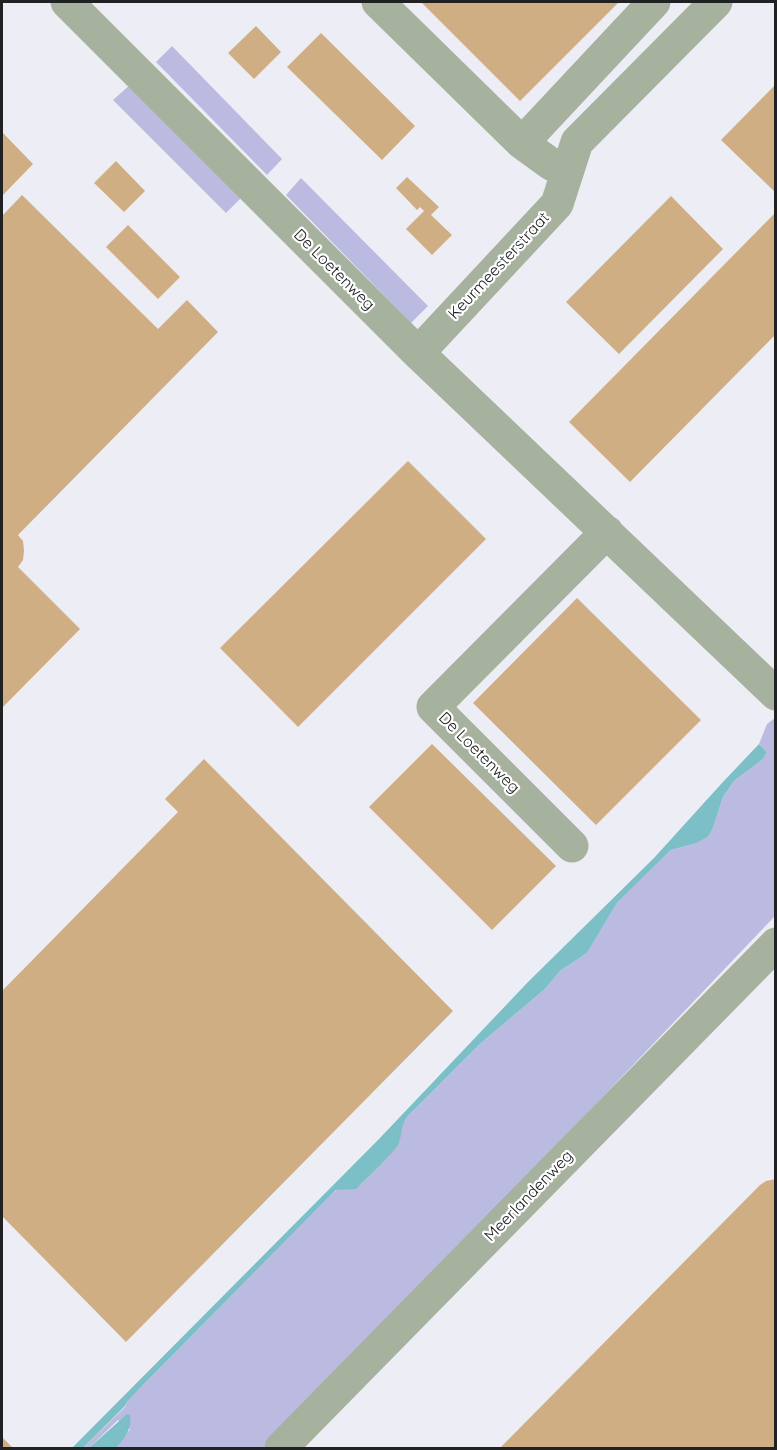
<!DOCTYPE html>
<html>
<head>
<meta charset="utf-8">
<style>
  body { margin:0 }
  #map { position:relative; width:777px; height:1450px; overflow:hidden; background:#ededf5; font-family:Quicksand,sans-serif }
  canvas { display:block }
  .frame { position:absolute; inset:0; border:3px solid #202123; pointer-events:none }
</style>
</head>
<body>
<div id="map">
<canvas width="777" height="1450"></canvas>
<div class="frame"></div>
</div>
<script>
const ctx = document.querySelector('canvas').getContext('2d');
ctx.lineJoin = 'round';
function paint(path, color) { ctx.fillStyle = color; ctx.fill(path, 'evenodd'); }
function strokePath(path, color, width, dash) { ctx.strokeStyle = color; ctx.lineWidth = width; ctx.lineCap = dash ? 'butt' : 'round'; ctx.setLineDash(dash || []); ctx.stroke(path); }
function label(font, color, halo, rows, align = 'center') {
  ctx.font = font + ' Quicksand,sans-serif'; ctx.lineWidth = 4.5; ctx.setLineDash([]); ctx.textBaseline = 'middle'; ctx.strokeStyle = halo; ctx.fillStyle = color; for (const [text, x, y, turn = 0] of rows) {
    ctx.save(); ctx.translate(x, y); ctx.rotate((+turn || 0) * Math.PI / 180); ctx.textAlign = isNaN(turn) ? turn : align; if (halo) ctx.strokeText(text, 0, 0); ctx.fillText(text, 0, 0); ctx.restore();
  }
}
const green = new Path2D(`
  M172,46L282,159L267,175L156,62Z
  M131,84L245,194L226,213L113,100Z
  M301,178L428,306L411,323L286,195Z
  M775,718V916L359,1353L265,1448H116L130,1429L118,1420L89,1448H83L125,1407L127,1402L144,1384L331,1195L337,1190L361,1184L384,1161L400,1132L402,1124L408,1116L481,1043L545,989L560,971L587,953L617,903L671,850L697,843L708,837L713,828L723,797L734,781L763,759L767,752L759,744L767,724Z`);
const water = new Path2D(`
  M759,744L767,752L763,759L734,781L723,797L713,828L708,837L697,843L671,850L617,903L587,953L560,971L545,989L481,1043L408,1116C400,1127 403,1131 399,1143C396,1151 363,1182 356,1189L336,1190L144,1384L127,1402L125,1406L83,1448H72L379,1139L528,982L654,858L722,783Z
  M127,1414L130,1415C132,1429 125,1438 116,1448H89Z`);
const building = new Path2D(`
  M421,2H619L520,101Z
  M256,26L281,52L254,79L228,53Z
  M321,33L415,126L382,160L287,67Z
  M776,84V193L721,140Z
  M2,132L33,164L2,196Z
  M116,161L145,191L124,212L94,183Z
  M407,177L439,207L431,215L452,235L432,255L406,229L424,211L420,207L417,210L396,188Z
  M22,195L158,329L187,300L218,332L18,535L23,541L24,551L23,560L18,567L80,629L2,708V216Z
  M671,196L723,249L619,354L566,302Z
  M776,212V334L630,482L569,422Z
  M128,225L180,277L158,299L106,247Z
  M408,461L486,539L298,727L220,648Z
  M577,598L701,720L596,825L473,703Z
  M432,744L556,866L492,930L369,807Z
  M204,759L453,1011L126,1342L2,1216V991L178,812L165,799Z
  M776,1179V1448H500L760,1185L766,1181Z
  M2,1437L13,1448H2Z`);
const minor = new Path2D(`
  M67,2L418,353L776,694
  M378,2L522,143L551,164L566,171
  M522,143L654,2
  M418,353L557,204L577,142L716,2
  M572,846L433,707L607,532
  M281,1448L776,944`);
const streetNames = [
  ["Keurmeesterstraat",499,266,-47],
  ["De Loetenweg",334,270,45],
  ["De Loetenweg",479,753,45],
  ["Meerlandenweg",529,1196,-46]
];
paint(green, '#bbbbe1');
paint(water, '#7dbfc7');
paint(building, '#cfae84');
strokePath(minor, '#a7b29e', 33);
label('16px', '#202123', '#fff', streetNames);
</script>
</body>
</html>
